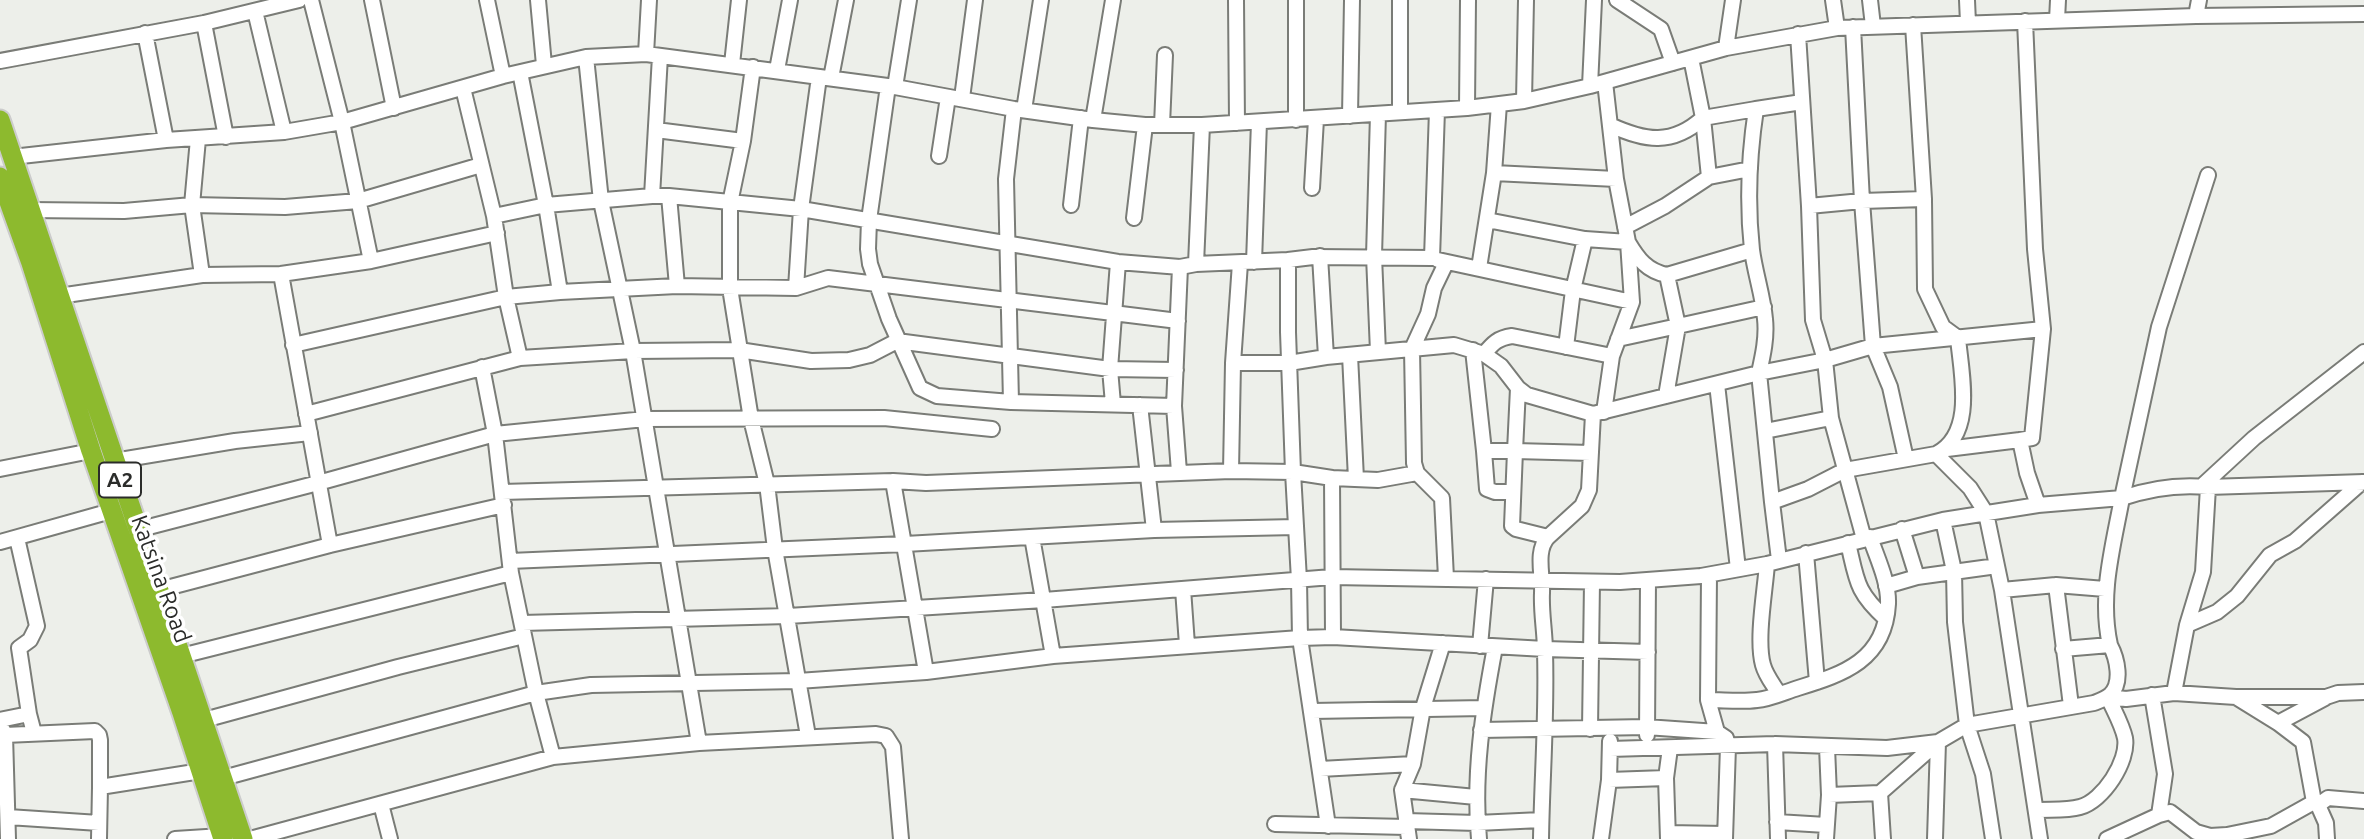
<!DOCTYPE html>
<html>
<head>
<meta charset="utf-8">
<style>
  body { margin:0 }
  canvas { display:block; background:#edefea }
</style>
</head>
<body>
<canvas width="2364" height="839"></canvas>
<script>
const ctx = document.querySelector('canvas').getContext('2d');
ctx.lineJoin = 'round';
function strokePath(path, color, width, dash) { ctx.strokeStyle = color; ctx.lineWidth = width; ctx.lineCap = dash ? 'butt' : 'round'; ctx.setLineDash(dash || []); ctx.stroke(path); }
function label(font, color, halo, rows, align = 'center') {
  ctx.font = font + ' Ubuntu,sans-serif'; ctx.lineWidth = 7; ctx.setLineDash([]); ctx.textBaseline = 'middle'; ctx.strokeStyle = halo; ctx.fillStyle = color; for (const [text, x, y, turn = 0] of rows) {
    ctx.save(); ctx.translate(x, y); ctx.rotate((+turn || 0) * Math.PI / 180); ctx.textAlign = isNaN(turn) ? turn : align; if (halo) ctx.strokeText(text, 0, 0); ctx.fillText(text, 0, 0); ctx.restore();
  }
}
const minor = new Path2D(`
  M311,0L342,122L371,261
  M372,0L394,108
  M487,0L503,76
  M538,0L544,65
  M1236,0L1237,123
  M1296,0V120
  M1400,0V112
  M1617,0L1661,29L1673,63
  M1833,0L1837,28
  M1870,0L1873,26
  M1967,0L1968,23
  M255,11L284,132
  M2196,16L2199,0
  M2057,20L2058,0
  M2025,21L2035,249L2043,329L2032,438L2020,440L2027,473L2038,505
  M204,23L226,137
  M1913,25L1924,199L1925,289L1943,327L1958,338
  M1853,27L1862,201L1873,346L1890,387L1906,459
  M145,33L166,140
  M1798,34L1809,206L1813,320L1825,360L1831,418L1864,539
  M1726,48L1733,0
  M646,54L649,0
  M586,57L601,201L633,351L699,743
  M1691,58L1703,118L1756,109
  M0,61L204,23L299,0
  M732,64L739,0
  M753,67L743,141L730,203V288L751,419L767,484L775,549L808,736
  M777,70L790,0
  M520,72L546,205L560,292
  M831,78L846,0
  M888,86L869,220L868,249L870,264L889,319L920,388L937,396L1011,402L1174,406L1179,472
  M1590,86L1594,0
  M895,87L909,0
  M463,88L494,216L506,297L520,358
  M962,98L975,0
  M1524,101L1526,0
  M1467,108L1468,0
  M1024,110L1041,0
  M1378,114L1374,256L1378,352
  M1350,116L1352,0
  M1093,120L1113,0
  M1162,125L1165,55
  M1610,125C1645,141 1672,146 1703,118L1709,177L1750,169
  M656,130L743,141
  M198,139L192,205L202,275
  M939,156L948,97
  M12,157L166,140L284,132L342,122L503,76L586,57L646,54L895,87L1014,109L1093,120L1145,125H1202L1467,108L1524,101L1590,86L1726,48L1837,28L2196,16L2364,14
  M1494,173L1616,179L1605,82
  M1312,188L1316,119
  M652,196L660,56
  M669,196L677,286
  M1071,205L1081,118
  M1809,206L1862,201L1924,199
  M29,210L124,211L192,205L285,207L358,201L481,165
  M494,216L546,205L652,196H669L801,209L1118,262L1180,267L1174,406
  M1134,218L1145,125
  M1487,220L1585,239L1628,242C1638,259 1647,271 1667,275
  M1625,227L1665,206L1709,177
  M1320,256L1326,357
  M1288,260L1313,257L1432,258L1437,110
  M1438,260L1632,302
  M1254,262L1259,122
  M1196,264L1202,125
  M1180,267L1196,264L1288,260V332L1293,472L1299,580L1300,638L1328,826
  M1479,268L1494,173L1499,104
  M281,274L330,545
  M796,288L801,209L819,77
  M59,296L202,275L281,274L371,261L497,233
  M1618,339L1678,326L1667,275L1752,250
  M293,345L506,297L560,292L677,286L796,288L828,278L1178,321
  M1566,347L1573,290L1585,239
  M1473,350L1484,451H1515L1512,526L1516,529L1548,537
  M1484,354C1493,343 1498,338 1512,336L1612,356
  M1350,355L1356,479
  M1233,363H1289L1326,357L1454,345L1484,354L1501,366L1518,388L1527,395L1593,414L1759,373C1763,355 1767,337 1765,319C1763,296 1755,273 1752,250C1747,204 1749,155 1756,109L1802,102
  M482,367L495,434L511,573L536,693L553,757
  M1717,384L1738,569
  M1518,388L1515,451L1591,453
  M1666,396L1678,326L1764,307
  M1011,402L1006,179L1014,109
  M1113,404L1110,369L1118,262
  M1140,405L1154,530
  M1604,412L1612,356L1632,302L1628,242L1616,179
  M306,414L520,358L633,351L739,350L811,361L849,360L870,355L897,341L1110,369L1176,370
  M1765,431L1831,418
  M1947,449L2020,440
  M1484,451L1487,489L1495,492H1513
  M1936,454L1970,488L1986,513L2002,590L2040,839
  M114,461L235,441L310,433
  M0,469L91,451
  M1231,471L1233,363L1240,263
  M1332,478L1378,480L1417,473
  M893,481L926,672
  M2202,486L2254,438L2364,352
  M502,492L893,481L926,483L1231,471L1293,472L1332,478L1333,637
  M1772,502L1759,373L1825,360L1873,346L2043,329
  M1943,520L1954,571L1955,622L1967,725L1983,774L1993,839
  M1902,529L1917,577
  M137,530L318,483L495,434L645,419L884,418L992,429
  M1032,537L1053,656
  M17,538L37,626L30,640L19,648L29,714L34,733
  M0,542L111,511
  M1848,543C1857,581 1856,592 1886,619
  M1806,553L1817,682
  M1779,560L1772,502L1808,489L1845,470L1936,454C1976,434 1961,373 1958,338
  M510,561L905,544L1154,530L1296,527
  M1767,564C1765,591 1756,640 1763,665C1766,676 1773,684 1779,694
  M1709,575L1708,700L1717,732
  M1446,578L1442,498L1417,473L1414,463L1412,349L1428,314L1434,288L1446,263
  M2056,585L2071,706
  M1886,586L1917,577L1997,566
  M1183,589L1187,645
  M159,590L330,545L504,505
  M2002,590L2056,585L2105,589
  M522,623L788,616L1044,600L1332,577L1620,582L1701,576L1767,564L1943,520L2038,505L2122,498L2159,327L2208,175
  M2187,625L2217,612L2237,596L2270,555L2295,541L2362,482
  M2110,645C2099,595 2113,547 2122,498C2151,488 2177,484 2208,487L2364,482
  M1480,646L1486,579
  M181,656L511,573
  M2174,693L2187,625L2203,572L2208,487
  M2236,697L2278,723L2303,742L2314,802L2318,805L2328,798L2364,801
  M1708,700C1724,700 1741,702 1757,700C1770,699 1785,692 1798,688C1844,674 1885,660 1888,604C1889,582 1877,558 1870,537
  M1312,711L1484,708
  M0,720L29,714
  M204,720L398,667L524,636
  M2278,723L2325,698
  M0,724L5,735L8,839
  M1590,729L1592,582
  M1481,730L1646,727L1717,732L1726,738L1728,746L1725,839
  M5,735L95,731L99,735L100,740V787L201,771
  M1647,735L1648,580
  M1775,744L1778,839
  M1610,749L1775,744L1887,748L1938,742
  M1320,769L1413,764
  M223,778L536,693L591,685L798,681L926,672L1053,656L1300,638L1333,637L1545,649L1648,652
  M1609,780L1666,778
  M1402,790L1476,797
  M1880,793L1938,742L1967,725L2094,703C2099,701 2105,699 2110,695C2123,683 2117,658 2110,645L2063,649
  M1829,795L1880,793L1883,839
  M381,804L390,839
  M2318,805L2326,823L2327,839
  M2036,810C2050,809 2066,811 2080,807C2103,801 2129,761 2125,738C2122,724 2113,709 2108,697L2126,699L2174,693L2236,697H2326L2338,693L2364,692
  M2159,815L2170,812L2196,832L2210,836L2227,835L2271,826L2314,802
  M8,817L99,823
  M1406,821L1477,823L1541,820
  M1777,822L1826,825
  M1275,824L1407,827
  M1668,833L1725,834
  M99,839L100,787
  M175,839L222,836
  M250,839L553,757L699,743L876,734L886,736L893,747L901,839
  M1409,839L1402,790L1413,764L1423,708L1443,643
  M1479,839C1473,774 1483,710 1495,647
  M1541,839C1542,777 1547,714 1545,652C1545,632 1541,613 1542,593C1543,575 1535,551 1548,537L1582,506L1589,490L1593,414
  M1601,839L1609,780L1610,741
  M1668,839L1666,778L1670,748
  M1826,839L1829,795L1827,747
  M1935,839L1938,742
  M2107,839L2159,815L2165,774L2152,695`);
const highway = new Path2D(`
  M0,120L243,839
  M0,177L31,263L91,451L182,713L223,839`);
const shields = [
  [120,480,42]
];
const shieldNames = [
  ["A2",120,480]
];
const streetNames = [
  ["Katsina Road",161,579,70]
];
strokePath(minor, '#7a7c77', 18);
strokePath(highway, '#ccc', 23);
strokePath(minor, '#fff', 14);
strokePath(highway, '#8dba2e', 19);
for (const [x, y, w] of shields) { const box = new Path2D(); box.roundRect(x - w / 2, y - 17.5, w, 35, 5); ctx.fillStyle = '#fff'; ctx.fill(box); strokePath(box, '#2b2c2a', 2); }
label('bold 21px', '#2b2c2a', null, shieldNames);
label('23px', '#2b2c2a', '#fff', streetNames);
</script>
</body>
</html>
